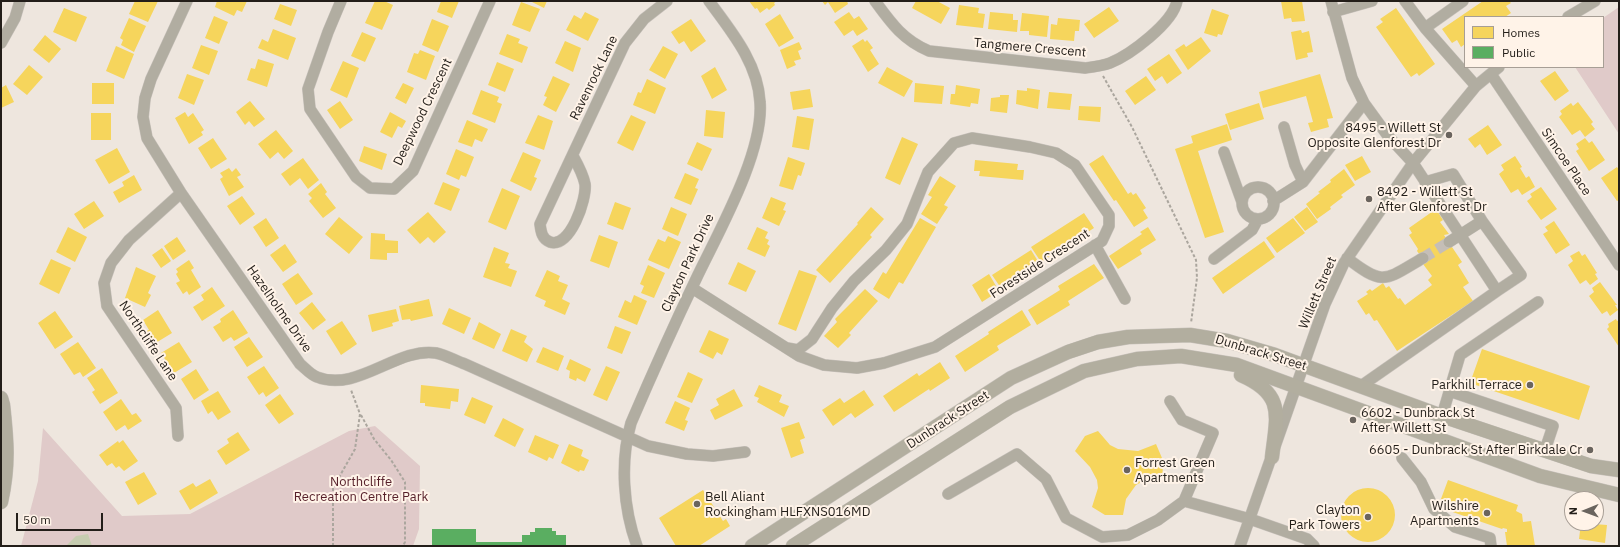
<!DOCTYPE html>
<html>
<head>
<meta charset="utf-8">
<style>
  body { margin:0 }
  #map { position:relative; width:1620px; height:547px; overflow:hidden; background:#eee6de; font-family:"IBM Plex Sans",sans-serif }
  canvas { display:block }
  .frame { position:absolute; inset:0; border:2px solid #231e19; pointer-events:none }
  .legend { position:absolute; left:1464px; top:16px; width:140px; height:52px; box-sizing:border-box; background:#fff3e8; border:1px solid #a79e95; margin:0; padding:5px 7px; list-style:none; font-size:12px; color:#231e19 }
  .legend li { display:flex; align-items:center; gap:8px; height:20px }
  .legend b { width:20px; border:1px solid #a79e95 }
  .north { position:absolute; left:1564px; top:491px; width:40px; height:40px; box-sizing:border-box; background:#fff3e8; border:1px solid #a79e95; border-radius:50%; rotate:269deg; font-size:11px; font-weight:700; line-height:16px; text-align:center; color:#231e19 }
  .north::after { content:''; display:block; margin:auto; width:14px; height:18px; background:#6a645e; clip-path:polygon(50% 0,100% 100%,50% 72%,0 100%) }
  .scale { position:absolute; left:16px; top:513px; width:87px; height:18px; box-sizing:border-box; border:2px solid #231e19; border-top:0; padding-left:5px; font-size:12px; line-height:14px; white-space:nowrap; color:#231e19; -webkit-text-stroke:3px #fff3e8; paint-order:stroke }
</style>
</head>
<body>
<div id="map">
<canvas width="1620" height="547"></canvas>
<div class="frame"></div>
<ul class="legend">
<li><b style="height:11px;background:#f6d55c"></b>Homes</li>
<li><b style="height:11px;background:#5aae61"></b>Public</li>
</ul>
<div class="north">N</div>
<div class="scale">50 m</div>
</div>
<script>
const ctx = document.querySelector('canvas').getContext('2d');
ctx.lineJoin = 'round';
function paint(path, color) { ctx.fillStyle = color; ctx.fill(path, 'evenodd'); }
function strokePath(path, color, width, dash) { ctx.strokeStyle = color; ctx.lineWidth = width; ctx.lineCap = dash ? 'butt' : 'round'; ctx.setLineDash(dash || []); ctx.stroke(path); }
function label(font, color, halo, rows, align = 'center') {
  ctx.font = font + ' "IBM Plex Sans",sans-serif'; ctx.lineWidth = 4; ctx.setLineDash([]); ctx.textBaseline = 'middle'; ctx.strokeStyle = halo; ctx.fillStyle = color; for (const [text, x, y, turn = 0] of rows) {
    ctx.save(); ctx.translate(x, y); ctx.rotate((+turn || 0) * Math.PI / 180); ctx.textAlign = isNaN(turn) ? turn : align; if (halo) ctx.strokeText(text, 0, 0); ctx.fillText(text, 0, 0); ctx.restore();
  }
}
const green = new Path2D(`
  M1619,7V134L1575,67H1603V18Z
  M375,426L420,466L419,529L413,546H21L38,481L43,428L122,516L190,514L349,431Z`);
const water = new Path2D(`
  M88,534L92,546H66L76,536Z`);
const homes = new Path2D(`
  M135,1H158L148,22L129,14Z
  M217,1H247L242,12L237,10L234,16L215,7Z
  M375,1H384L393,5L382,30L365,23Z
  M441,1H459L452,18L437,12Z
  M530,1H547L544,8Z
  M749,1H777L774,3L775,5L769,10L767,8L760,13L757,8L755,9Z
  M822,1H847L848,4L835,13L828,2L825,5Z
  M916,1H937L950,8L941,24L912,8Z
  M1281,1H1302L1305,21L1292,22L1291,18L1284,19Z
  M1483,1H1509L1511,3L1506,6L1511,13L1505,17H1465V44L1461,47L1457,40L1452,43L1442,29Z
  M521,2L540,9L530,32L512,25Z
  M280,4L297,10L291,26L274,19Z
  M959,5L979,8L978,13L985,14L983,28L956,25Z
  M1109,7L1119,21L1094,38L1084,24Z
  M64,8L87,17L76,42L53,32Z
  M1396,8L1435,64L1419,76L1417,73L1411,77L1376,27L1383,22L1380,19Z
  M1212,9L1229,15L1222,35L1218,34L1217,37L1204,33Z
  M585,12L599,19L588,41L566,30L574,15L581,19Z
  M849,12L854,19L859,16L868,29L857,36L853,30L844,36L834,22Z
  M990,12L1013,14V20H1018L1017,32L988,29Z
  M1022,13L1049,16L1047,37L1029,35V31H1020Z
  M780,14L794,38L779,47L765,24Z
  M214,16L228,22L219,44L205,38Z
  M129,18L146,26L134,52L121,45L123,40L120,38Z
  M1058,18L1080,20L1079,31H1075L1074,41L1050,39L1051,24L1057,25Z
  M432,19L449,26L438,52L422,45Z
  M691,19L706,41L691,52L684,41L679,44L671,32Z
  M273,29L296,38L288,60L258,48L262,39L268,42Z
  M1301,30L1302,33L1309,31L1313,52L1307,53L1308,57L1296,60L1291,32Z
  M362,32L376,38L365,62L351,56Z
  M507,34L520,39L518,43L528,47L522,63L499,54Z
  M45,35L61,49L49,63L33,50Z
  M1201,37L1211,51L1188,70L1175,50L1184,44L1186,47Z
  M863,39L865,42L867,40L873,48L870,50L879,64L868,72L852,46Z
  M565,41L581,48L573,72L555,63Z
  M799,42L802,49L798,51L801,59L794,61L796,65L787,69L780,50Z
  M201,45L218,51L209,75L192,68Z
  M116,46L134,54L124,79L106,71Z
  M663,46L678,54L665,79L649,70Z
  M420,50L435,56L426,80L407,72L414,53L418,54Z
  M1169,54L1182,73L1167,84L1162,76L1155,81L1147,69Z
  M258,59L274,64L267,87L247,80L251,68L255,69Z
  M343,61L359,68L347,98L330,90Z
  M497,62L514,69L505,92L488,85Z
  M29,65L43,77L27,95L13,84Z
  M715,67L727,90L712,99L701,76Z
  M887,67L913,81L904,97L878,83Z
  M1555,71L1569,91L1555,101L1540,81Z
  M187,74L204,80L194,105L178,98Z
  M1320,74L1333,118L1327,119L1329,127L1311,132L1308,123L1313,122L1306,96L1263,108L1259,92Z
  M553,76L570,84L556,112L543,105L547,97L544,96Z
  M1146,76L1156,90L1135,105L1125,91Z
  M647,79L666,88L655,114L633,105L638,92L641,93Z
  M92,83H114V104H92Z
  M403,83L414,88L406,104L395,98Z
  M915,83L944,86L942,104L914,102Z
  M6,85L14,102L1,108V88Z
  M956,85L980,89L978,104L971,103L970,107L950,104L951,94H955Z
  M1027,88L1040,90L1038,109L1016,104L1017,90L1027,91Z
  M810,89L813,107L793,110L790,92Z
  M481,90L499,97L497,102L502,104L495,123L472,114Z
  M1049,92L1072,94L1070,110L1047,108Z
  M1000,95H1009L1007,113L990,111L991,98L1000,97Z
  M250,101L265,119L254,127L249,121L245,125L236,112Z
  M340,101L353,120L340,129L327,110Z
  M1578,102L1593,122L1591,124L1595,129L1585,137L1580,130L1572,135L1559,117L1562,114L1560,111L1571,103L1573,106Z
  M1259,103L1264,119L1230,130L1225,114Z
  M1079,106L1101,107L1100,122L1078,120Z
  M706,110L725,112L723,138L704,136Z
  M185,112L188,117L193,113L204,130L201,132L203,135L189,144L175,118Z
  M390,112L406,121L402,128L398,126L392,138L380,132Z
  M91,113H111V140H91Z
  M538,115L553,121L544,150L525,143Z
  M631,115L646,122L633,151L617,143Z
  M797,116L814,119L809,150L792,147Z
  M467,120L488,129L482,142L475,139L472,147L458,142Z
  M1227,124L1232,140L1198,151L1224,232L1205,238L1175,149L1193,143L1191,136Z
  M1488,125L1502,145L1487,155L1480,144L1475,148L1468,139Z
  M276,130L293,151L284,159L278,152L270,159L258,144Z
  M902,137L918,144L900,185L885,178Z
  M213,138L227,159L211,169L198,148Z
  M1585,138L1589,143L1592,141L1605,160L1589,171L1576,151L1579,149L1576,144Z
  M697,142L712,149L702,171L687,164Z
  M364,146L387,154L382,170L359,161Z
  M117,148L130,172L109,184L95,160Z
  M456,149L474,157L466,177L461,175L459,180L446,174Z
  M523,152L541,160L534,177L537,178L531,191L510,181Z
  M1103,155L1128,194L1131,192L1133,195L1136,193L1146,208L1143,210L1148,218L1134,227L1116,200L1114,201L1089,164Z
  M1362,156L1371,172L1355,181L1345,165Z
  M1515,156L1522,167L1520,168L1526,178L1529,176L1535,187L1522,195L1518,189L1511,193L1499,174L1504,170L1501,165Z
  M788,157L805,163L801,176L798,175L793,190L779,186Z
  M303,158L319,180L308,189L300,178L290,186L281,174Z
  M975,160L1018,164L1017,170H1024L1023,180L979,176L980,171H974Z
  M1617,167L1619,170V200L1617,201L1601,178Z
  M229,168L232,172L236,168L241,175L237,177L244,187L229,196L220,179L223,177L220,173Z
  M1344,169L1355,185L1341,195L1343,197L1330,207L1331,209L1317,219L1306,204L1320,193L1318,192L1331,182L1330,180Z
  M685,173L699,179L695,188L698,189L691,205L674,198Z
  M134,175L142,190L119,203L113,192L124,186L122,182Z
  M940,176L956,186L944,205L948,207L937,224L921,214L932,197L928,195Z
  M443,182L460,189L451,211L434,204Z
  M321,183L327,192L325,194L336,208L323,218L309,201L312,198L308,194Z
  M1541,187L1557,209L1541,220L1527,201L1532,197L1530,194Z
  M502,188L520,196L506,230L488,222Z
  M242,196L255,214L240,225L227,206Z
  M771,197L786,203L783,210L786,211L779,226L762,218Z
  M94,201L104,216L84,229L74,214Z
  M615,202L631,208L623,230L607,224Z
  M671,207L687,214L678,236L662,229Z
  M871,207L884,219L870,235L872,237L830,283L816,270L858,224L857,223Z
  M1307,207L1318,222L1305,231L1294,217Z
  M1436,209L1443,220L1440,222L1449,234L1444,235L1462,262L1458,265L1469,283L1463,287L1473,301L1397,351L1377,320L1374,321L1369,313L1366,315L1357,301L1368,294L1366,292L1370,289L1372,291L1383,283L1386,288L1389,286L1398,299L1400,298L1405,305L1432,285L1428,280L1432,276L1423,264L1425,262L1417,251L1418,249L1409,235L1412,233L1409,228Z
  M428,212L446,232L434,243L428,237L420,244L407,230Z
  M1084,213L1094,228L1041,262L1031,247Z
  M339,217L363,237L349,254L325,234Z
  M266,218L279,238L266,247L253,227Z
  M920,218L936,227L903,284L899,282L889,299L873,289L883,272L886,274Z
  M1293,218L1305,233L1277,253L1266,238Z
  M1554,221L1570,245L1556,254L1543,234L1548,231L1545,227Z
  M68,227L87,237L75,262L56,252Z
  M757,227L768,232L765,238L769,240L767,244L770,246L765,257L747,249Z
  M1148,227L1156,240L1140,250L1142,254L1118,269L1109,256L1142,234L1140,232Z
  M371,233L385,234V240L398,241V253H387V260L370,259Z
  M599,235L618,242L609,268L590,261Z
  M668,236L681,242L669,269L648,260L658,239L665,242Z
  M177,237L186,251L173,260L164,246Z
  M1264,241L1275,257L1223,294L1212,278Z
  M285,244L297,262L283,272L270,255Z
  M494,247L509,253L505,263L510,264L508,268L517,271L511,287L483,277Z
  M162,248L171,261L161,268L152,255Z
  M1031,250L1041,266L1003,291L992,275Z
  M1579,251L1582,256L1585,254L1597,273L1595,274L1598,279L1590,285L1586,280L1580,284L1568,265L1573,261L1570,256Z
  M51,259L71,268L59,294L39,284Z
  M189,260L194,268L191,270L201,287L189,295L187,291L183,294L176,283L180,281L176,274L178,272L176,269Z
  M738,262L756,271L746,292L728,284Z
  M1094,264L1104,278L1068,301L1070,305L1037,325L1028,310L1060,290L1058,286Z
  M648,265L665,273L654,298L641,293L644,286L640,284Z
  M136,267L156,276L148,293L151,295L145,307L125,298Z
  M547,270L560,276L558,281L568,285L562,299L570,303L565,315L544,306L546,301L535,296Z
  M799,270L817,276L796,331L778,324Z
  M298,273L313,294L296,305L282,284Z
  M989,274L999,291L982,302L972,285Z
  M1600,282L1617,305H1615L1618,310L1610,316L1607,311L1602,314L1589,296L1594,292L1592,288Z
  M212,287L225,306L202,321L193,307L204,300L201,295Z
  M865,289L878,301L849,333L851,335L838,348L824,336L837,322L835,319Z
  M634,295L647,301L637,325L618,317L625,300L631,303Z
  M429,299L433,316L411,321L410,319L402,320L399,306Z
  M312,302L326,320L313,330L299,313Z
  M449,308L471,318L464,334L442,324Z
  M396,309L399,321L392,323L393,326L372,332L368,315Z
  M158,310L172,333L154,344L146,331L149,330L143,320Z
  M233,310L248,333L234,341L231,337L223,342L213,327L221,322L220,319Z
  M1022,310L1031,325L997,346L999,350L965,372L955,356L989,334L988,332Z
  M55,311L73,337L55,349L38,323Z
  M1616,319L1617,321L1619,320V347L1607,329L1609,327L1608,324Z
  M342,321L357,344L341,355L326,331Z
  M479,322L501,334L494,349L472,339Z
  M615,326L631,332L622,354L607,348Z
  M511,329L527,336L524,342L533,349L527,362L502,351Z
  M709,330L729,339L722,355L717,352L713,359L699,352Z
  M249,337L263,357L247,367L234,347Z
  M78,342L96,368L83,377L80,372L74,375L60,354Z
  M179,342L192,362L174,373L161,353Z
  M543,347L564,356L558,371L536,362Z
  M1482,349L1590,386L1579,420L1470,383Z
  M570,359L591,369L585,382L577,378L576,381L569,378L570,371L566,369Z
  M940,362L950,378L930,391L929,389L894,412L883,396L917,373L919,376Z
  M264,366L279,388L266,397L263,392L259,395L247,377Z
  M606,366L620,372L607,401L593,395Z
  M102,368L118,393L100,404L92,392L95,390L87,378Z
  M196,369L209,390L194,400L181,379Z
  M688,372L703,379L692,403L677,397Z
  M421,385L459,389L458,402L451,401L450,409L425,406V403H420Z
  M759,385L782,395L779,402L789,406L784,417L757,402L759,398L754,396Z
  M734,389L743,406L715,420L710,410L719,405L716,399Z
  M864,390L874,405L855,418L851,413L833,426L822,410L840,398L844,403Z
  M218,391L231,412L218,420L212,411L208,414L201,401Z
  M280,394L294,414L279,424L265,405Z
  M472,397L493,406L485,424L464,415Z
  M121,399L132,415L136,413L142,421L128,430L125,425L116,431L103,412Z
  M675,401L690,408L685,420L688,421L684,431L665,423Z
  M503,418L524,429L515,447L494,436Z
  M799,422L805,438L800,440L804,453L791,458L781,428Z
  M1098,431L1110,445L1118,449L1138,451L1156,444L1162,458L1163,476L1149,478L1136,485L1126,499L1123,515H1105L1092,507L1098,488L1097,480L1090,467L1075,451L1085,436Z
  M238,432L250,450L226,465L217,451L229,443L227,439Z
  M535,435L559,445L553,459L549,457L547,461L528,452Z
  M123,440L138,461L124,471L119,466L116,468L112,463L107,466L99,455L118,441L119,443Z
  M569,444L583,450L581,456L589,460L584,471L580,470L579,472L561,463Z
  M144,472L157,494L138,505L125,482Z
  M210,479L218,493L190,510L179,491L193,483L196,487Z
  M1448,480L1518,505L1516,511L1522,514L1523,522L1531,521L1535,546H1507L1505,532H1507V529L1503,528L1502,529L1438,507Z
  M1341 515a27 27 0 1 1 54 0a27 27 0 1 1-54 0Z
  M703,490L723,521L726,519L730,526L699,546H676L659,518Z
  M1581,523L1607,525L1605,543L1579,539Z`);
const public = new Path2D(`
  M535,528H552V531H556V535H566V546H432V529H476V542H522V535H530V532H535Z`);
const minorTunnel = new Path2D(`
  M1423,258L1449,242`);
const path = new Path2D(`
  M1103,76L1132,127L1196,260L1197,278L1191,323
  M361,415L374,439L391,460L405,482V542L403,546
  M333,546V488L355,449L360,414L351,390`);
const minor = new Path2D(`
  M187,1L151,79L145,98L143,117L147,138L181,193L300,364C305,368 311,375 317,377C357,393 397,347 436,353C446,355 456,361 465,364L648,446L687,454L713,456L745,452
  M341,1L328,32L308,89L310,109L356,177L370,188L394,189L413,171L490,1
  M875,1C891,23 903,40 929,51L1085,68C1093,67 1102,66 1110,63C1130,55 1173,23 1177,1
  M1331,1L1352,78L1364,103L1388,136L1413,163L1497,291L1361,386
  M1405,1L1425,28L1463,1
  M1333,12L1372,1
  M1568,17L1595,1
  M1425,28L1476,86
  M1,43L15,18L20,1
  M1491,74L1619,265
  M1284,127L1295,165L1303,182
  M1224,152L1242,202
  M573,156C578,165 583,174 585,184C587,199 570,249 550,242C542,239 541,232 540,224L625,43L644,19L667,1
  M1425,182L1453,174L1482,221L1521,275L1497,291
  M1242 203a16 16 0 1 1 32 0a16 16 0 1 1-32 0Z
  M1273,201L1303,182L1364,103
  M1449,242L1482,221
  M1095,245L1125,299
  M1347,258C1384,287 1385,280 1423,258
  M1214,259L1252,230L1258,219
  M692,288L799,356L824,365L857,368L884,363L935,347L1102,241L1109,226V215L1075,165L1056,153L1030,147L972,138L954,143L928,172L907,224L886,250L854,281L832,308L812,339L798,350L787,348
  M1449,391L1553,426L1545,450
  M1442,416L1460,355L1538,302
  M178,436L176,408L107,306L104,283L111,263L129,240L181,193
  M1402,458L1421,482L1434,509L1455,527L1490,538L1491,546
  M948,494L1017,454L1046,479L1066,518L1102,537L1128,535L1158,520L1184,501L1213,433L1182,420L1170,401
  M1184,501L1250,519L1307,539L1314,546
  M637,546C623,508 620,461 631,423C652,374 674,325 697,277C719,231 764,152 760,102C758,63 731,31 709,1
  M1240,546L1325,304L1344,263L1413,163L1476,86L1499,67`);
const major = new Path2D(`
  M1241,375C1285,394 1277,415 1272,457
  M1,398L3,405C7,441 9,466 1,502
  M752,546L1011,378L1068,352L1098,342L1128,337L1190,335L1227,341L1275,355L1442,416L1591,466L1619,470
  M793,546L1010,407L1084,371L1137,359L1181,356L1237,365L1540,476L1619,495`);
const markers = [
  [1449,135,4,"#6a645e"],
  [1369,199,4,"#6a645e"],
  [1530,385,4,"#6a645e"],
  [1353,420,4,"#6a645e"],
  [1590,450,4,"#6a645e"],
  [1127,470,4,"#6a645e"],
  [697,504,4,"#6a645e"],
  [1487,513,4,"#6a645e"],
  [1368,517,4,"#6a645e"]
];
const streetNames = [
  ["Tangmere Crescent",1030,48,5],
  ["Ravenrock Lane",594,78,-64],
  ["Deepwood Crescent",423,112,-64],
  ["Simcoe Place",1566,162,56],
  ["Clayton Park Drive",688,263,-65],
  ["Forestside Crescent",1040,264,-33],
  ["Willett Street",1318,293,-67],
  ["Hazelholme Drive",279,309,55],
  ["Northcliffe Lane",148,341,56],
  ["Dunbrack Street",1261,353,17],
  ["Dunbrack Street",948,420,-33]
];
const poiNames = [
  ["8495 - Willett St",1441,128],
  ["Opposite Glenforest Dr",1441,143],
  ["8492 - Willett St",1377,192,"left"],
  ["After Glenforest Dr",1377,207,"left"],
  ["Parkhill Terrace",1522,385],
  ["6602 - Dunbrack St",1361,413,"left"],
  ["After Willett St",1361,428,"left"],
  ["6605 - Dunbrack St After Birkdale Cr",1582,450],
  ["Forrest Green",1135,463,"left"],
  ["Apartments",1135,478,"left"],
  ["Bell Aliant",705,497,"left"],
  ["Rockingham HLFXNS016MD",705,512,"left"],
  ["Wilshire",1479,506],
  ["Apartments",1479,521],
  ["Clayton",1360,510],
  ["Park Towers",1360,525]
];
const parkNames = [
  ["Northcliffe",361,482],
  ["Recreation Centre Park",361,497]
];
paint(green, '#e0cac9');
paint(water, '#c6ccb0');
paint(homes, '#f6d55c');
paint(public, '#5aae61');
strokePath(minorTunnel, '#c5beb7', 11, [11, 5.5]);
strokePath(minor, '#c8c2bc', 12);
strokePath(major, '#c8c2bc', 15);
strokePath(path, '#aba69e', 2, [3, 2]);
strokePath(minor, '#b1ada1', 11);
strokePath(major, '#b2ae9f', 14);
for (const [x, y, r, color] of markers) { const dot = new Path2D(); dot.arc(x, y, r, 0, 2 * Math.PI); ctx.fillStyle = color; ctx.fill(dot); strokePath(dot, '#fff3e8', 1.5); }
label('13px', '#231e19', '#fff3e8', streetNames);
label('13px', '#231e19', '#fff3e8', poiNames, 'right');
label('13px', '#561f29', '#fff3e8', parkNames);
</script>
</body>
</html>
